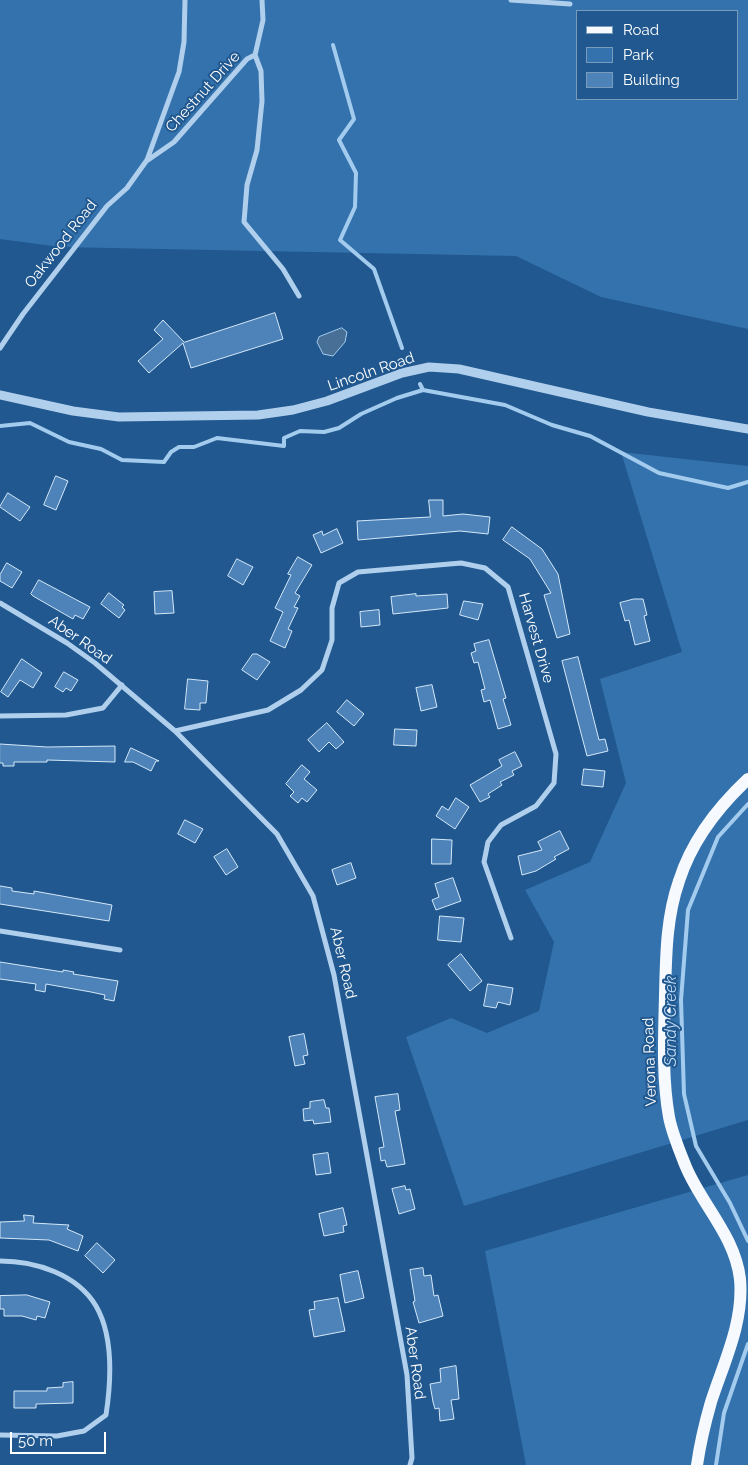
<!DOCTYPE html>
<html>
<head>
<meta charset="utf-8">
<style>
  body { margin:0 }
  #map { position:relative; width:748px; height:1465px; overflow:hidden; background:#20588f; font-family:Raleway,sans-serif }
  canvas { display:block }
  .legend { position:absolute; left:576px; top:10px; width:162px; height:90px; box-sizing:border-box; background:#20588f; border:1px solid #799bbc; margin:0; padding:6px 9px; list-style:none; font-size:15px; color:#fff }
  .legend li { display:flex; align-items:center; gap:10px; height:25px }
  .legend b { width:25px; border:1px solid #799bbc }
  .scale { position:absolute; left:10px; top:1432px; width:96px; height:22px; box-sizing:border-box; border:2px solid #fff; border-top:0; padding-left:6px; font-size:15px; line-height:18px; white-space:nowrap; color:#fff; -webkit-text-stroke:4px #20588f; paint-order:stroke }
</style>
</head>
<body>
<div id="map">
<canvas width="748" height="1465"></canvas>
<ul class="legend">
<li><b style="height:6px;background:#f6faff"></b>Road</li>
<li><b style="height:14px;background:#3472ad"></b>Park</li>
<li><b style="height:14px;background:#4d83b8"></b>Building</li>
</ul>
<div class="scale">50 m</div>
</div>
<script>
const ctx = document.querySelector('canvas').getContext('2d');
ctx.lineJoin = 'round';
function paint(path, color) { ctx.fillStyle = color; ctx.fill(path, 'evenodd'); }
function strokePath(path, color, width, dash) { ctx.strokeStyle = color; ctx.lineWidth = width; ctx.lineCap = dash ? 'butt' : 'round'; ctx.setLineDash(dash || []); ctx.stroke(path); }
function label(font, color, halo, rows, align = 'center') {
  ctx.font = font + ' Raleway,sans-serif'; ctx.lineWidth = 4; ctx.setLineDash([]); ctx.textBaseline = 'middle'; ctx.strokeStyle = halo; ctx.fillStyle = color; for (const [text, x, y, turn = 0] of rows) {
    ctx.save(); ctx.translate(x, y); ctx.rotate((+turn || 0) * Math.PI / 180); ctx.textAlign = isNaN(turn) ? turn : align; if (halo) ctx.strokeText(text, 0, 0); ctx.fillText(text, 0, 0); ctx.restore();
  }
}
const green = new Path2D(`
  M0,0H748V329L601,297L516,256L60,247L0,239ZM577,11H737V99H577Z
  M621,452L748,466V1120L464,1206L406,1037L451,1018L487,1033L539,1011L554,942L525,890L590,862L626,783L600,679L682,652Z
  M748,1175V1465H526L485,1251Z`);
const water = new Path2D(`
  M342,328L347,332L345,342L333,356L323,354L317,342L319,337Z`);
const stream = new Path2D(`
  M333,45L354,119L339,140L356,173L355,207L340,240L374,269L402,348
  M420,384L423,390L505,405L552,425L590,436L659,473L728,488L748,482
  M0,426L30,423L69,442L101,449L122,460L164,462L171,452L179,447H194L217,438L284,446V438L300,431L324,432L339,428L361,414L397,398L423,390
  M748,804L718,837L688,910L681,1000L684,1094L696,1146L730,1203L748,1241
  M716,1465L724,1413L748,1344`);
const building = new Path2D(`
  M275,313L283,339L191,368L183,343L149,373L138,361L163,339L154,330L163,320L184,342Z
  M56,476L68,481L56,510L44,505Z
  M8,493L30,507L20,521L0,507Z
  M429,500H443V516L463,514L490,517L488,534L460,531L358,540L357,521L430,517Z
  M512,527L542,549L558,574L570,634L557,638L544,595L551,593L530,559L503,540Z
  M337,529L343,543L321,553L313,535L322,531L323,535Z
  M298,557L312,565L295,593L300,596L294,607L298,608L288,629L292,631L285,648L270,641L283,612L275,608L291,575L288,574Z
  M237,559L253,567L243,585L228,576Z
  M7,563L22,572L12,588L0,581V575Z
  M39,580L90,607L83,619L75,615L73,619L33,596L31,594Z
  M172,591L174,613L155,614L154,592Z
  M109,593L124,605L122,607L125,610L119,618L101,604Z
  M416,594V596L447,594L448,608L393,614L391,597Z
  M634,599H643L647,615L644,616L650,641L635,645L629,620L625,621L620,603Z
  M464,601L483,604L478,620L460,615Z
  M379,610L380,625L361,627L360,612Z
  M489,640L506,698L503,699L511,725L498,729L490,700L484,702L481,690L485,689L478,662L474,663L471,653L476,651L474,644Z
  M253,654H257L270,662L257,680L242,670Z
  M578,657L599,740L605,739L608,751L587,756L562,661Z
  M22,659L42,673L33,688L20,680L8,697L1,692Z
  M64,672L78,680L71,691L66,688L63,692L55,687Z
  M188,679L208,681L206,703H200V710L185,709Z
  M432,685L437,707L421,711L416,688Z
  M347,700L364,714L354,726L337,712Z
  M327,723L344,742L336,749L329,742L319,752L308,740Z
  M395,729L417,730L416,746L394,745Z
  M0,744L47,747L115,746V762L47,760V762H14V766H3V763H0Z
  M131,748L159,761H156L151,771L133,762H125Z
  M515,752L522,766L512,771L514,775L500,782L502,785L488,794L490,797L480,802L470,785L502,766L499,760Z
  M302,765L310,772L304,779L317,790L307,802L302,798L298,803L290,796L294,792L286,784Z
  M584,769L605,771L603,787L582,785Z
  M456,798L469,807L455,829L436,816L442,806L448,810Z
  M185,820L203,829L195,843L178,834Z
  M560,831L569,849L554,857L556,859L536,871L522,875L518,856L542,850L538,842Z
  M432,839L452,840L451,864H432Z
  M227,849L238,867L226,875L214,857Z
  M351,863L356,878L337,885L332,870Z
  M453,878L461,901L436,910L432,900L439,897L435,884Z
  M0,886L12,888V891L34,894V891L112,905L109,921L0,904Z
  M440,916L464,918L461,942L438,940Z
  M461,954L482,981L470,991L448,965Z
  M0,962L63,972V970L74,972L73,974L118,981L114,1001L104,999L105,995L91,992L46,984L45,992L35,990L36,984L0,979Z
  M488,984L513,988L510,1005L498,1002L496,1008L484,1006Z
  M304,1034L308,1055L303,1056L305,1064L295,1066L289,1037Z
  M398,1094L400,1110L395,1111L405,1164L387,1167L385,1160L381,1161L379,1148L384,1147L375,1097Z
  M324,1100L326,1108H329L331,1122L314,1124L313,1120L304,1121L303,1109L310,1108V1102Z
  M328,1153L331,1173L316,1175L313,1155Z
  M405,1186L406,1190L410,1189L415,1209L399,1214L392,1189Z
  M343,1208L347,1225L343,1226L344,1232L324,1236L319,1214Z
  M24,1215L34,1216L33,1223L69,1225L67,1229L83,1236L78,1251L49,1240L0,1238V1222L24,1221Z
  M97,1243L115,1260L103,1273L85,1256Z
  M423,1268L424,1276L431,1275L434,1296L438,1295L443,1316L419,1323L413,1302L415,1301L410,1270Z
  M358,1271L364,1298L345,1303L340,1275Z
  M27,1295L50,1302L45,1318L37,1316L36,1320L22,1316H4V1309H0V1296Z
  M338,1298L345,1331L314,1337L309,1310L315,1309L314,1302Z
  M456,1366L459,1399L451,1400L454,1419L440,1421L439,1408L435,1409L433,1402L430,1384L441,1382L440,1369Z
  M73,1382V1403L36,1404V1408H14V1391H47V1388L63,1387V1383Z`);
const minor = new Path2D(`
  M511,0L570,4
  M255,55L261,71L262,101L257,150L247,185L244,222L283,269L299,296
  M148,160L174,142L247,59L255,55L263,20L262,0
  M0,348L23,314L107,206L127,188L147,160L179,72L184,42L185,0
  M0,603L67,643L95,663L175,731L277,834L313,896L334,975L407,1375L412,1458L410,1465
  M0,716L66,715L103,708L122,685
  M175,731L268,710L301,690L322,670L332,640V608L339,583L358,572L461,563L485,568L508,587L556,754L554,783L536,806L501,825L488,842L484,862L511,938
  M0,931L120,950
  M0,1261C35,1261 77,1274 96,1306C114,1337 111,1382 106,1415L84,1431L57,1436L0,1435`);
const tertiary = new Path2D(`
  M0,395L73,411L119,417L258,415L293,410L327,401L402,373L429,367L459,369L648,412L748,429`);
const primary = new Path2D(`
  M697,1465C700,1444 705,1423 711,1402C724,1362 744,1322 740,1279C735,1236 702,1205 686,1167C680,1152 672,1133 669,1117C662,1078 664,1036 665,996C666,957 666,918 679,881C692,840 717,808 748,779`);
const streetNames = [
  ["Chestnut Drive",203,92,-48],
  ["Oakwood Road",61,244,-52],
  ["Lincoln Road",371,372,-19],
  ["Harvest Drive",536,638,74],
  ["Aber Road",80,640,35],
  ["Aber Road",343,963,77],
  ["Verona Road",650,1062,-92],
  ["Aber Road",415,1363,82]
];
const waterNames = [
  ["Sandy Creek",671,1021,-90]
];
paint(green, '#3472ad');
paint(water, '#486f96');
strokePath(water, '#a3cbee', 1);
strokePath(stream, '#a3cbee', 4);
paint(building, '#4d83b8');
strokePath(building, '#d5e8f9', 1);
strokePath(minor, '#b0cfed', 5);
strokePath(tertiary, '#b0cfed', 9);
strokePath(primary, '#f6faff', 12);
label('15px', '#fff', '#20588f', streetNames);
label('italic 16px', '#bcd9f4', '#20588f', waterNames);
</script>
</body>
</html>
